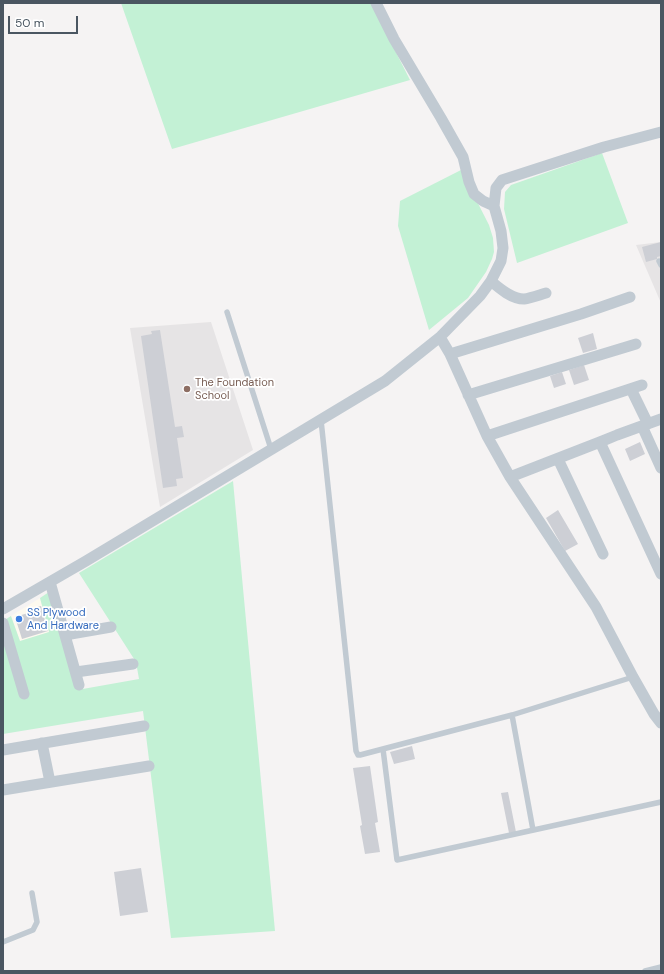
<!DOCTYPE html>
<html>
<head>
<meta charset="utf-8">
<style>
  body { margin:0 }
  #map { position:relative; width:664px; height:974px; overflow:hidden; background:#f5f3f3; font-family:"DM Sans",sans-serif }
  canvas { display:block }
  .frame { position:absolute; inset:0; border:4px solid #4a5661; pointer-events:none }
  .scale { position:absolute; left:8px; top:16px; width:70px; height:18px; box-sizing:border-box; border:2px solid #4a5661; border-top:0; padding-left:5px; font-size:12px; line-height:14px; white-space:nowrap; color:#4a5661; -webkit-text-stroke:3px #fff; paint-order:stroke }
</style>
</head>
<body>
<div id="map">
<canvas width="664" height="974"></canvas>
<div class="frame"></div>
<div class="scale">50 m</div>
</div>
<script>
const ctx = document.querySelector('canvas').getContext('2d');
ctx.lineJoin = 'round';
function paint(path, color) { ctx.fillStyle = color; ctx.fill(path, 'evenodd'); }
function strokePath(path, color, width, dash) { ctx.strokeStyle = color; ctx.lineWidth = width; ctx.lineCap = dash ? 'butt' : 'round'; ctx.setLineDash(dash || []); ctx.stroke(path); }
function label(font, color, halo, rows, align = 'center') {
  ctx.font = font + ' "DM Sans",sans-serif'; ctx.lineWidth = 3.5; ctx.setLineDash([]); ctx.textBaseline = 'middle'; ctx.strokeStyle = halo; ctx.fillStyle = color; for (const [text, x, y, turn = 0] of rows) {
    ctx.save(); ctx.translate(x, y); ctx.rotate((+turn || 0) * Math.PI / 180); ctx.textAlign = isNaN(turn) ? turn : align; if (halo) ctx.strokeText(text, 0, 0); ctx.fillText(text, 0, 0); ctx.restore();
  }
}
const commercial = new Path2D(`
  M40,598L50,632L20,641L11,616Z`);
const education = new Path2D(`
  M661,242V303L636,245Z
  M211,322L253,450L160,507L130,328Z`);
const green = new Path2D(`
  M121,3H371L410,80L172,149Z
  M602,153L628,223L517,263L504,209L505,192L511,185Z
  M461,170L489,225L493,238L494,252L492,259L486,272L468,298L429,330L398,226L400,201Z
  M233,481L275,931L171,938L143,711L3,734V621L11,616L20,641L49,632L40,598L49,592L77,690L139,679L136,662L79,573Z`);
const building = new Path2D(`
  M661,242V256L657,257V259L646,262L642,247Z
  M160,330L175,427L182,426L184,437L177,438L183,478L176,479L177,486L163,488L141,336L152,334L151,331Z
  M593,333L597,349L583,353L578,338Z
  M584,365L589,380L574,385L569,370Z
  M562,372L566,384L554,388L550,376Z
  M640,442L645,454L630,461L625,449Z
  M558,510L578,544L565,551L546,518Z
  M41,606L48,631L22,639L15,617L28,613L27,610Z
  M412,746L415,759L394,764L390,752Z
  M370,766L378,822L375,823L380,852L365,854L360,826L362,825L353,768Z
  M508,792L516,832L509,833L501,793Z
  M141,868L148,912L120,916L114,872Z`);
const lane = new Path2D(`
  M659,261L661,265
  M227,312L271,449
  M321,420L356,751L358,755H360L512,715L633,677
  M512,715L533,830
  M383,749L397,860L661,802
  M3,942L33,930L37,922L32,893
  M645,971L661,967`);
const street = new Path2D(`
  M376,3L394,39L441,118L463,157L469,182L474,194L483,201L494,206
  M491,281C500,289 512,299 524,299C531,298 539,295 546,293
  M440,337L450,354L487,436L510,477L596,607L633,677L654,714L661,723
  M450,354L581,314L630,297
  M631,389L648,424
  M468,395L636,344
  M642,426L661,468
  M487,436L642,385
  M600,442L661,574
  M558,459L603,554
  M510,477L600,442L617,435L661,419
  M50,582L79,685
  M3,609L86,561L385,381L440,337L480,296L491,281L501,261L503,248L501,231L494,206L496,188L502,180L604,147L661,132
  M3,623L24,694
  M65,635L111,627
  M76,672L133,664
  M42,743L50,782
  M3,750L144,726
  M3,790L149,766`);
const markers = [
  [187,389,4,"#8d6e63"],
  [19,619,4,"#3f7fe0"]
];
const educationNames = [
  ["The Foundation",195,383],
  ["School",195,396]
];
const shopNames = [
  ["SS Plywood",27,613],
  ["And Hardware",27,626]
];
paint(commercial, '#fdf9ef');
paint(education, '#e6e4e5');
paint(green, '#c3f1d5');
paint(building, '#cdcfd5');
strokePath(lane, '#c1cad2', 5.5);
strokePath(street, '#c1cad2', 11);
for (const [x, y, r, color] of markers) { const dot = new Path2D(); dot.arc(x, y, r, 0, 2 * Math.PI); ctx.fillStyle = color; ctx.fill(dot); strokePath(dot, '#fff', 1.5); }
label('11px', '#785e54', '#fff', educationNames, 'left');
label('11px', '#366cbe', '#fff', shopNames, 'left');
</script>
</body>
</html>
